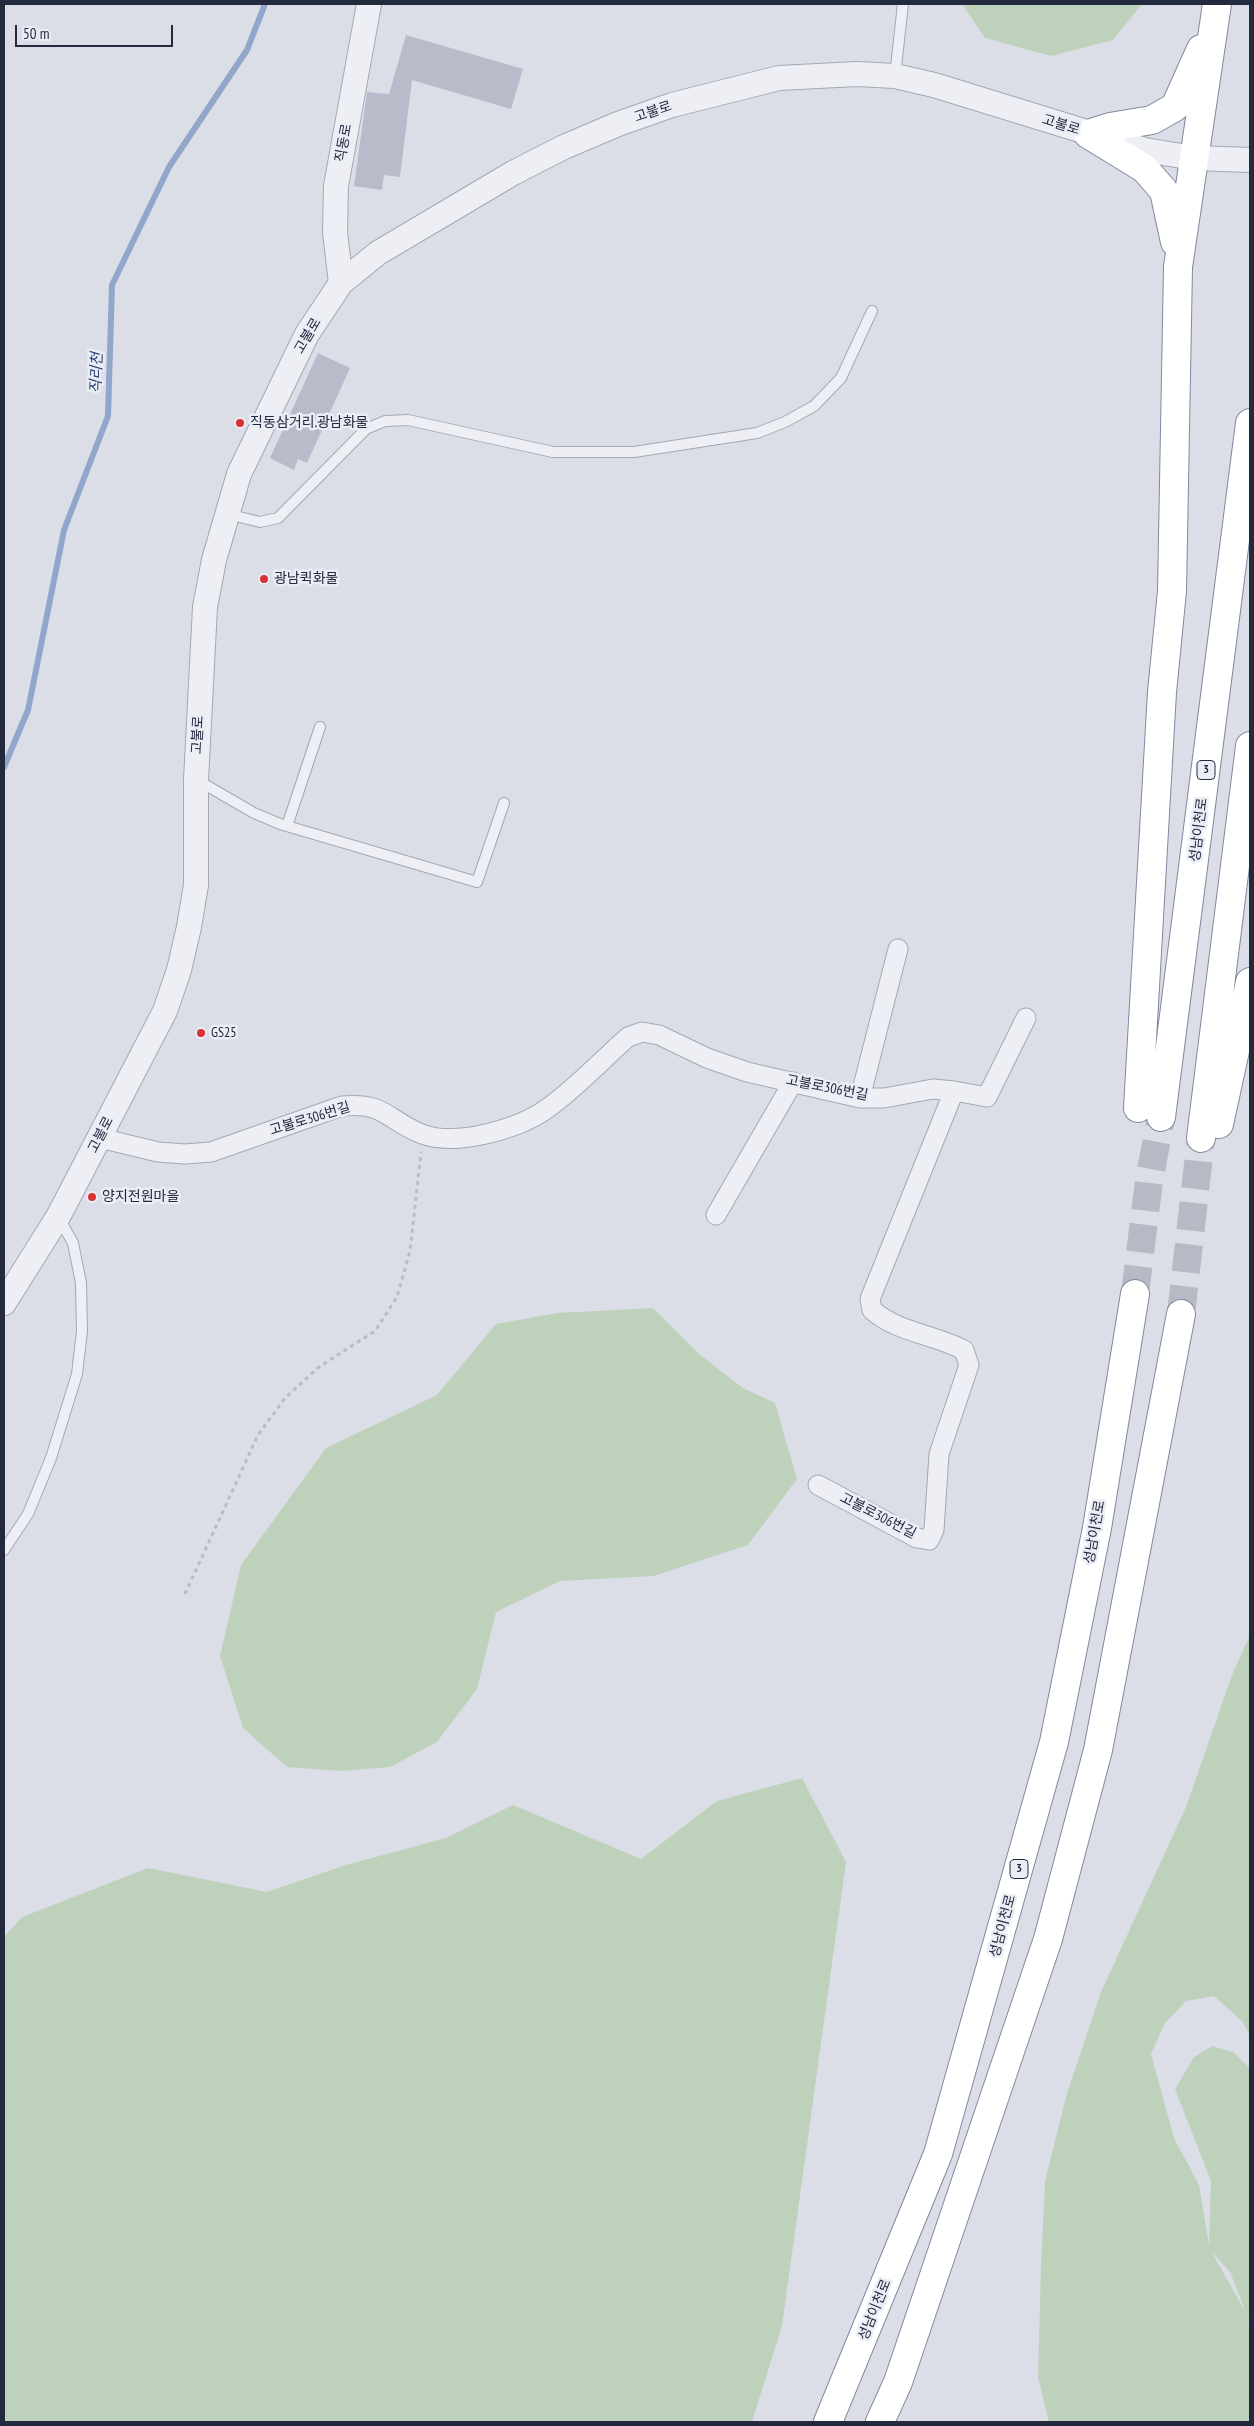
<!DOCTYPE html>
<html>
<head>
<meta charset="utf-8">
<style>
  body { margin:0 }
  #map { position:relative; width:1254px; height:2426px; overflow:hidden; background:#dbdee7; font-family:"PT Sans Narrow",sans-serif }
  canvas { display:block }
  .frame { position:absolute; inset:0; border:5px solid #242a3e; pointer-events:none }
  .scale { position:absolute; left:15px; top:25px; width:158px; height:22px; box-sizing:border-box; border:2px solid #242a3e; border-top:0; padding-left:6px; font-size:15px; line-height:18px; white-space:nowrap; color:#242a3e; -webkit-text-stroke:4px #eaedf5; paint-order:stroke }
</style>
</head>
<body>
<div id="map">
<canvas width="1254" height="2426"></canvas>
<div class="frame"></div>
<div class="scale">50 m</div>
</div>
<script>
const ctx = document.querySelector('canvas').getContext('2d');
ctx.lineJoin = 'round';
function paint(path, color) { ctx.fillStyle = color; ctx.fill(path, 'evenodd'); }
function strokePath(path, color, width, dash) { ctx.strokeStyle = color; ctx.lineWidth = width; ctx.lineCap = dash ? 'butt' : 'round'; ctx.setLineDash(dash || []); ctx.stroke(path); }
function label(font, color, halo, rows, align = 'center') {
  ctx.font = font + ' "PT Sans Narrow","Noto Sans KR",sans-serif'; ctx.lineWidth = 5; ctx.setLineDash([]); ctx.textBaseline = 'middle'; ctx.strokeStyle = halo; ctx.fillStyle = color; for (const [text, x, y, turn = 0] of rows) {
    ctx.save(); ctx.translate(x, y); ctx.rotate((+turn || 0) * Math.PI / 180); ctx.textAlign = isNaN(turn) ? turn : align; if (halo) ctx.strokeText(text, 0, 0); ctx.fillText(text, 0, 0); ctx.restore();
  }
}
const green = new Path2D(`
  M962,4H1142L1113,40L1051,56L985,38Z
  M653,1308L699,1354L743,1388L775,1403L797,1479L748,1545L654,1576L560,1581L496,1612L477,1689L437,1742L390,1767L341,1771L287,1767L243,1728L220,1656L241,1565L326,1448L437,1395L496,1324L557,1313Z
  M1250,1635V2036L1243,2022L1214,1996L1186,2001L1165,2023L1151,2054L1174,2138L1199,2185L1209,2245L1211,2181L1175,2089L1194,2057L1212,2046L1233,2052L1250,2068V2323L1248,2319L1250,2329V2422H1049L1038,2377L1041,2266L1045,2181L1067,2093L1101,1992L1186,1807L1232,1675ZM1211,2251L1230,2272L1245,2310L1244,2309Z
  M802,1778L846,1862L782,2326L752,2422H4V1937L22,1917L148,1868L267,1892L346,1865L446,1838L513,1805L641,1859L717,1801Z`);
const stream = new Path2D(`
  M4,767L28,710L64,530L108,416L112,285L169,167L247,50L265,4`);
const building = new Path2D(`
  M406,35L523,69L511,109L412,80L400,177L384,175L382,190L354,186L367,92L389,94Z
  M318,353L350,368L307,463L298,459L294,470L270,458Z`);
const trunkTunnel = new Path2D(`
  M1135,1294L1149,1181L1161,1117
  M1181,1314L1201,1138`);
const path = new Path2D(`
  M185,1594L258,1435L285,1398L319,1367L375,1331L397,1297L410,1251L421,1152`);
const service = new Path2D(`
  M895,76L903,4
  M227,514L260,522L278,518L366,429L385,421L408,420L553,452H634L757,433L785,422L814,406L841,378L872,311
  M197,780L254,813L280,824L477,882L504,803
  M287,826L320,727
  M4,1550L28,1514L51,1458L77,1374L82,1331L81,1283L73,1243L59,1218`);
const minor = new Path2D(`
  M954,1091L987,1097L1026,1018
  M860,1098L898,949
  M100,1138L158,1152L185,1154L211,1152L342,1106C386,1102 386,1120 422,1134C456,1147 519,1129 548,1108C577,1087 602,1060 628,1037L642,1032L659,1035L707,1058L747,1072L860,1098H884L933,1089L954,1091L870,1299L872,1310C897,1332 935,1335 964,1350L969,1365L939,1454L934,1530L929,1540L917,1538L818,1485
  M716,1215L793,1082`);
const tertiary = new Path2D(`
  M341,283L335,232L336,186L369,4
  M4,1303L58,1217L165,1011L179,970L189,927L196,885V780L205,607L214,560L239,474L307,334L341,283L378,253L513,173L564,147L618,124L672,105L779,78L857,74L895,76L934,85L1145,150L1194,158L1250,160`);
const trunk = new Path2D(`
  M1088,134L1110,127L1152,120L1175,107L1201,49
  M1088,134L1145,169L1164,191L1175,242
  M1138,1108L1162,692L1172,591L1178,267L1217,4
  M1161,1117L1250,423
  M1219,1124L1250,982
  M1201,1138L1250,746
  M828,2422L938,2154L1054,1742L1097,1528L1135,1294
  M880,2422L898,2382L1048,1939L1098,1750L1181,1314`);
const markers = [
  [240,423,5,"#da3234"],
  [264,579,5,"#da3234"],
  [201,1033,5,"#da3234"],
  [92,1197,5,"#da3234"]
];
const shields = [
  [1206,770,18],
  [1019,1869,18]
];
const shieldNames = [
  ["3",1206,770],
  ["3",1019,1869]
];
const streetNames = [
  ["고불로",653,112,-19],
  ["고불로",1061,125,17],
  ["직동로",344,143,-80],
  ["고불로",308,336,-60],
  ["고불로",198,735,-87],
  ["성남이천로",1199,830,-83],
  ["고불로306번길",827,1088,11],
  ["고불로306번길",310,1119,-17],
  ["고불로",101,1135,-63],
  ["고불로306번길",878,1516,27],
  ["성남이천로",1095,1532,-80],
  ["성남이천로",1003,1926,-75],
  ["성남이천로",875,2310,-68]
];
const poiNames = [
  ["직동삼거리.광남화물",250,423],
  ["광남퀵화물",274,579],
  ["GS25",211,1033],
  ["양지전원마을",102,1197]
];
const waterNames = [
  ["직리천",97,373,-88]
];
paint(green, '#bed2bb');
strokePath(stream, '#92a6cb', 6);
paint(building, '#b8bcca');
strokePath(trunkTunnel, '#b6bac5', 28, [28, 14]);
strokePath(service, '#a4a8b4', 12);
strokePath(minor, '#a4a8b4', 21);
strokePath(tertiary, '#a4a8b4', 26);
strokePath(trunk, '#81899f', 30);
strokePath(path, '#b9bcc5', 3, [4, 4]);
strokePath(service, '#eeeff5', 10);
strokePath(minor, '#eeeff5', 19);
strokePath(tertiary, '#eeeff5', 24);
strokePath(trunk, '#fff', 28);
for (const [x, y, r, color] of markers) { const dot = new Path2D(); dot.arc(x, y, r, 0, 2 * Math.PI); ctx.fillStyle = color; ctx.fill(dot); strokePath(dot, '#eaedf5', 2); }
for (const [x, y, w] of shields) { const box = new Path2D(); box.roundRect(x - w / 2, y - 9.5, w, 19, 4); ctx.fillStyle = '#eaedf5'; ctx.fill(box); strokePath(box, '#242a3e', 1); }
label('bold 12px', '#242a3e', null, shieldNames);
label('14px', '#242a3e', '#eaedf5', streetNames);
label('14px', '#242a3e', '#eaedf5', poiNames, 'left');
label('italic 15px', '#2a4275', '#eaedf5', waterNames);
</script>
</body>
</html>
